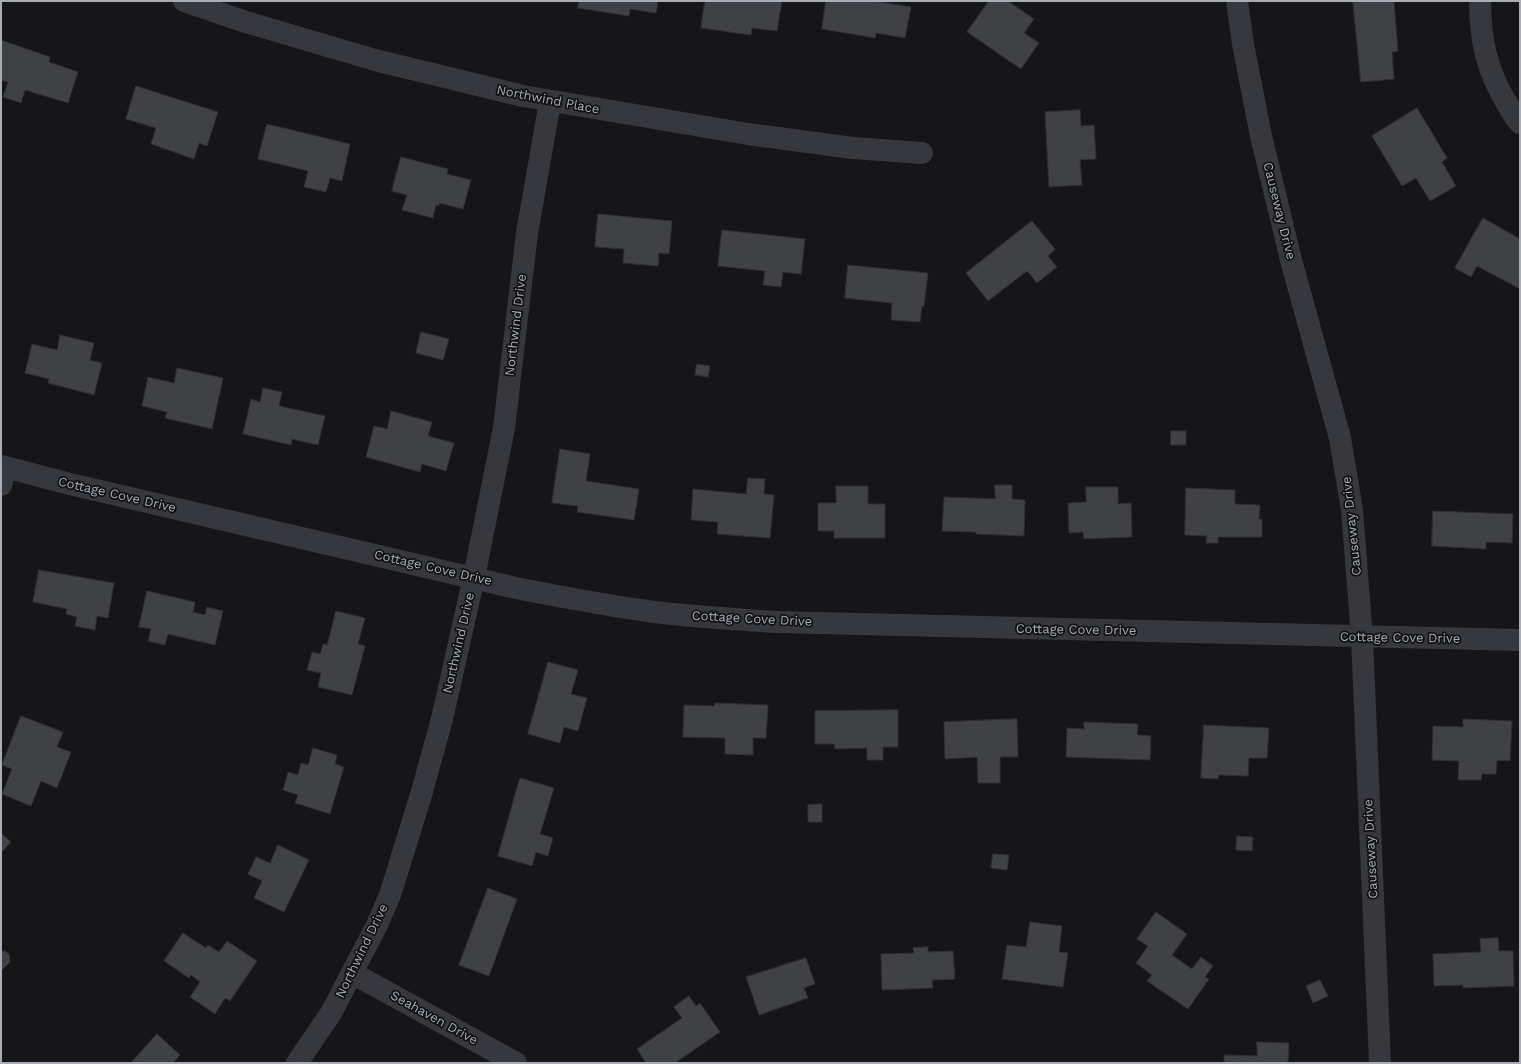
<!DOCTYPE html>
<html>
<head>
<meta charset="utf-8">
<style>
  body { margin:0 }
  #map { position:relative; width:1521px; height:1064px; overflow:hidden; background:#161618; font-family:"Work Sans",sans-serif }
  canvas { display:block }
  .frame { position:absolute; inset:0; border:2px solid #a8adb8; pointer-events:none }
</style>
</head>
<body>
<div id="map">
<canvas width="1521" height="1064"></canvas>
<div class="frame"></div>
</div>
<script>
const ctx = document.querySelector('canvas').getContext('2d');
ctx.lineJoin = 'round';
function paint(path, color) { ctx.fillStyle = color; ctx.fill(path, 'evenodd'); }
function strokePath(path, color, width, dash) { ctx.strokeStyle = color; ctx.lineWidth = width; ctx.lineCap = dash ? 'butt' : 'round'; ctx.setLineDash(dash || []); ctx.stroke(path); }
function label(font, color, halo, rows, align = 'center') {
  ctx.font = font + ' "Work Sans",sans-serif'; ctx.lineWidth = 3.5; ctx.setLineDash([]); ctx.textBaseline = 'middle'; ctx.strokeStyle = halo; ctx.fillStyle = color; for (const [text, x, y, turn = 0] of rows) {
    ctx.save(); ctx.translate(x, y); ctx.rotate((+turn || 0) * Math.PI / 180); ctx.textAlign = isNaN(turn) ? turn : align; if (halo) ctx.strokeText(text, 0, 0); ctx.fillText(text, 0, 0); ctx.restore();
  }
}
const building = new Path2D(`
  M579,1H658L656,13L630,9L629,16L578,8Z
  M705,1H782L777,31L752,28L751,35L701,28Z
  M826,1H875L911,7L905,38L876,33L875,38L822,29Z
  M989,1H1008L1034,19L1024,33L1039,43L1021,69L967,32Z
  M1353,1H1394L1398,51L1392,52L1394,79L1361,82Z
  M1,40L50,57L49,62L78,72L68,103L25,90L21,103L3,97L8,82L1,80Z
  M136,86L218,112L207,146L199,143L194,159L151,144L156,128L126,119Z
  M1417,108L1447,158L1442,162L1456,186L1430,201L1416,178L1402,186L1372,136Z
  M1080,110L1081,126L1094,125L1096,159L1080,160L1082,185L1049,187L1045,112Z
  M267,124L350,144L342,181L330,178L326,192L304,187L308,171L258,159Z
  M401,157L448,169L447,174L471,180L463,209L439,203V206L436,205L433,218L402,210L407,195L392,191Z
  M598,214L672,221L669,254L659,253L658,266L623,263L624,249L595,247Z
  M1483,218L1520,239V289L1477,266L1471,277L1455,268Z
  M1032,221L1055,249L1048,256L1057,267L1037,283L1027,271L988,301L966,273Z
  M722,230L805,239L801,274L783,272L781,287L763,285L765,271L718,266Z
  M848,265L928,273L924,306H922L920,322L891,320L892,303L845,298Z
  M421,332L449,339L443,360L416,353Z
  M60,335L94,343L90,360L102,363L94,395L48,383L49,379L25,373L32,344L57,350Z
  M697,364L710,366L708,377L695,375Z
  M177,368L223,378L212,429L165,418L167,412L142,406L148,377L174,383Z
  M263,388L282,392L279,406L325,416L318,445L292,439L291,445L243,434L251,399L260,402Z
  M391,411L432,422L428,436L454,443L446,471L422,464L420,472L366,457L374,426L387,429Z
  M1171,431H1186V445H1171Z
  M560,449L590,454L586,481L639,489L634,520L577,512L578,506L552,503Z
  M748,478L765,479L764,494L774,495L770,538L717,534L718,522L691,520L693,489L746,494Z
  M995,485H1012V499L1025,500L1024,536L976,534V532L942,531L944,497L995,499Z
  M836,486H868V504H885V538H834V531H818V503H836Z
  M1086,487H1118V504L1131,503L1132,537L1084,539L1083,532L1069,533L1068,503L1086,502Z
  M1186,488L1235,490V504L1260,505L1259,519H1262V537H1218V543H1206L1207,536L1185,535Z
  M1433,511L1513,514L1512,543L1486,542V549L1432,546Z
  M39,570L114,583L108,618L97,616L95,630L75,626L77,617L66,614L67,609L33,602Z
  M147,591L195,602L193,612L205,615L207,607L223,611L215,645L168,634L165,645L148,641L151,629L139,627Z
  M336,611L365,618L358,644L365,646L352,695L318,687L321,673L307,670L312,652L320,654L323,644L327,645Z
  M548,662L578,670L571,694L587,698L578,731L564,727L560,743L528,734Z
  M715,703L768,705L766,738H753V755L725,754V738L683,737L684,705L714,706Z
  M898,710V747H883V760H867V748L835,749L834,744H815V711Z
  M21,716L63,732L57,747L71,752L57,788L41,781L31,806L2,794L12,769L2,765Z
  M1017,719L1018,757H1000V783H978L977,757L945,759L944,722Z
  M1463,719L1512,721L1510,761L1497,760L1496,774H1482L1481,780H1458L1459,761L1432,760L1433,726L1463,727Z
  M1084,722L1138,724L1137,735L1151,736L1150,760L1066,757L1067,728L1084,729Z
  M1204,725L1269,728L1267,758H1249L1248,776L1219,775L1218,779L1201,778Z
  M313,748L337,755L335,764L344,767L330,814L295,803L298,795L283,790L288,772L298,775L301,763L308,765Z
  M520,778L554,788L540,834L553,838L548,856L536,852L532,866L498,856Z
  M822,804V822H808V805Z
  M1,833L11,842L1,853Z
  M1237,836L1253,837L1252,851L1236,850Z
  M278,845L309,860L284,912L254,898L262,881L248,874L256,857L270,863Z
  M993,854L1009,855L1007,870L991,868Z
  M488,888L517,899L489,976L459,965Z
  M1156,912L1187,934L1172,955L1192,969L1201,957L1213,966L1205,977L1209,979L1188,1009L1147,981L1152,975L1136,963L1148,946L1137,939Z
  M1030,922L1062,926L1059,952L1068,953L1063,987L1002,979L1007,945L1026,947Z
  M183,933L206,948L208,945L219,952L227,941L257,961L230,1001L225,998L215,1014L190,997L200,982L191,975L189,978L164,961Z
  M1498,938L1499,951H1513L1514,986L1463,988V985L1434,986L1433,954L1481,952L1480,939Z
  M928,947V952L953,951L955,979L932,980L933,988L882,990L881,954L914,953L913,948Z
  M5,951L9,954L10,962L1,971V952Z
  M806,958L815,984L804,988L808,998L759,1015L746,977Z
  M1320,980L1328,996L1313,1003L1306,986Z
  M689,996L696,1006L700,1003L720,1032L675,1063H646L637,1049L682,1018L674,1007Z
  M157,1034L180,1055L173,1063H131Z
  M1257,1042L1289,1043L1288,1063H1224V1055L1257,1056Z`);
const minor = new Path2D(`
  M184,1L246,22L375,60L523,96L748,134L853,148L922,153
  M1237,1L1243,44L1261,136L1291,260L1340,438L1352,510L1362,637L1380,1063
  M1480,1C1480,40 1487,72 1508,105C1511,111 1515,118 1520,123
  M1,466L70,484L516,588C562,597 608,606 655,612C695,617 736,619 777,622L1520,640
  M1,485L6,467
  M352,973L516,1063
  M297,1063L331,1013L377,925L390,895L421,795L442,719L474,577L504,428L527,233L550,102`);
const streetNames = [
  ["Northwind Place",548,100,11],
  ["Causeway Drive",1279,211,76],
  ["Northwind Drive",516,325,-83],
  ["Cottage Cove Drive",117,495,13],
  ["Causeway Drive",1352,526,-96],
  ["Cottage Cove Drive",433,568,13],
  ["Cottage Cove Drive",752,619,3],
  ["Cottage Cove Drive",1076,630,1],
  ["Cottage Cove Drive",1400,638,1],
  ["Northwind Drive",459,643,-77],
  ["Causeway Drive",1371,849,-93],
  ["Northwind Drive",362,951,-64],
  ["Seahaven Drive",434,1018,29]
];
paint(building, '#404145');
strokePath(building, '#303034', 1);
strokePath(minor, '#37383d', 22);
label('13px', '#a8adb8', '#111113', streetNames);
</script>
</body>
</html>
